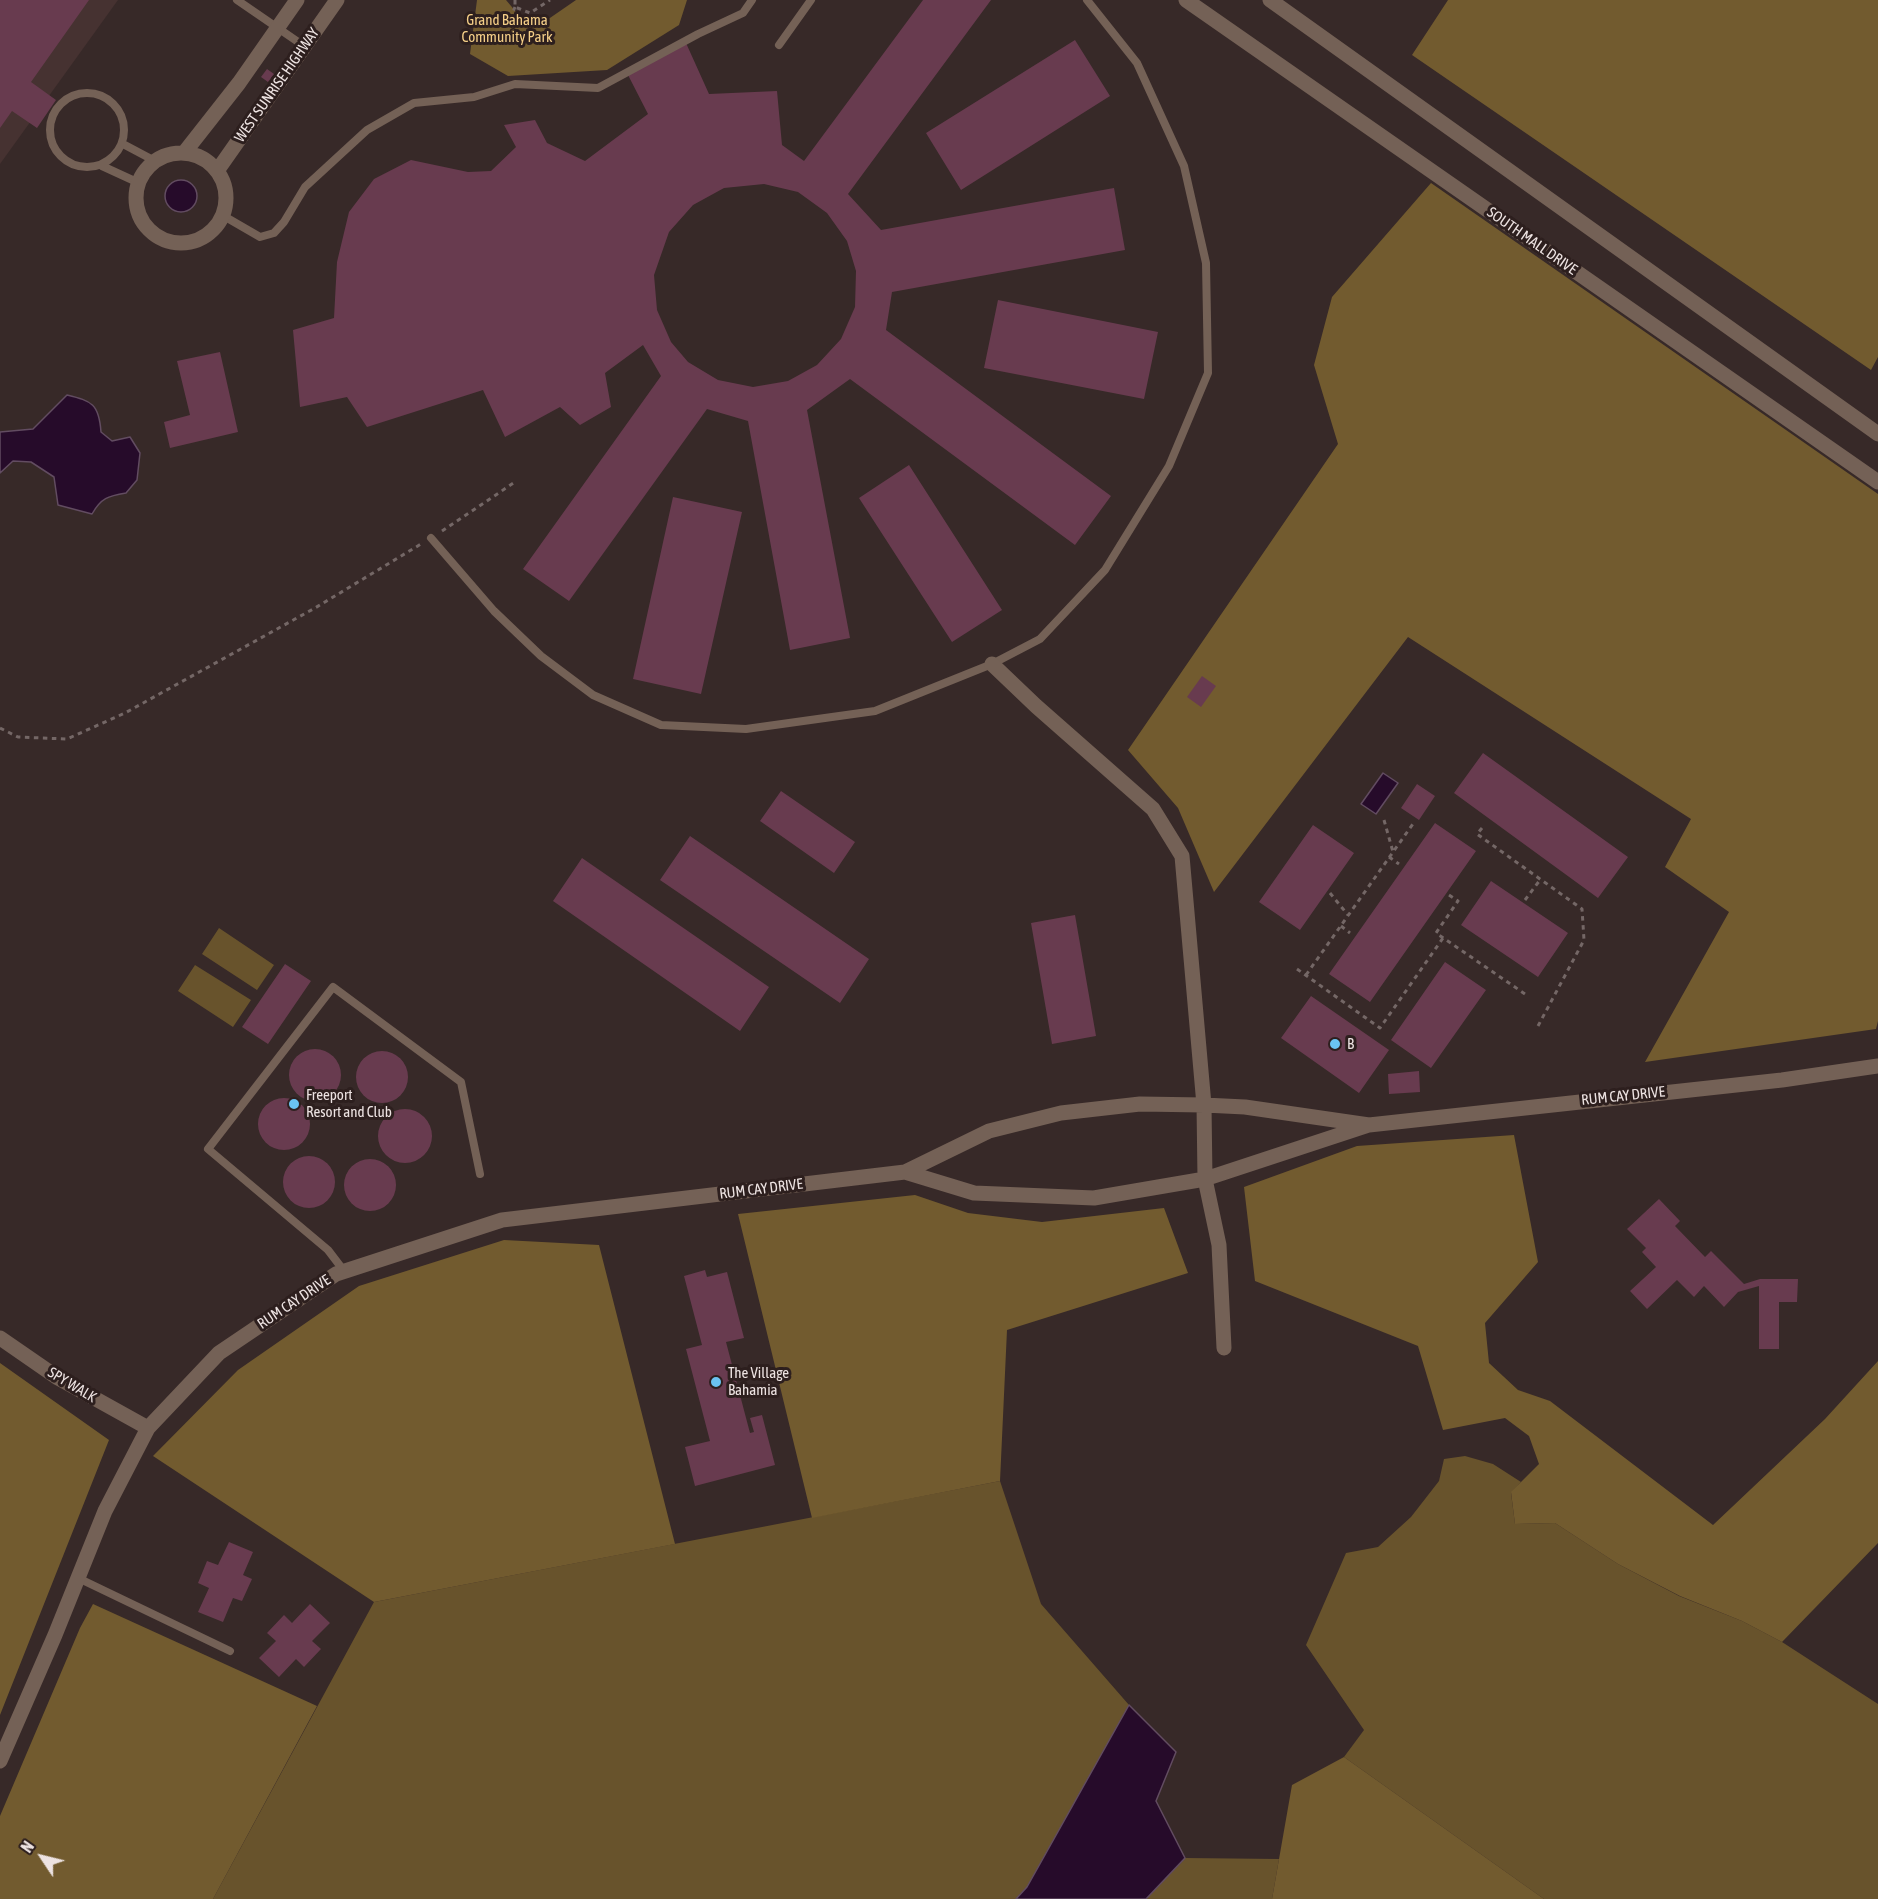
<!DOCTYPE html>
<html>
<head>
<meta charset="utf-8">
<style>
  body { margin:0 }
  #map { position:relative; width:1878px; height:1899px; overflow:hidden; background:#372928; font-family:"Asap Condensed",sans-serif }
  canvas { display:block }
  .north { position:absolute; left:12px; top:1827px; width:60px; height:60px; -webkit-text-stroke:4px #2d1f1e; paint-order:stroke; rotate:305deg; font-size:16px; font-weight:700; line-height:24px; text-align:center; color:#ede3e2 }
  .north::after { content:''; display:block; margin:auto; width:21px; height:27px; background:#ede3e2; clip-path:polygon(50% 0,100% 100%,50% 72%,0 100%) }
</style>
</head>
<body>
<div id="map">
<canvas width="1878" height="1899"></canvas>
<div class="north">N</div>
</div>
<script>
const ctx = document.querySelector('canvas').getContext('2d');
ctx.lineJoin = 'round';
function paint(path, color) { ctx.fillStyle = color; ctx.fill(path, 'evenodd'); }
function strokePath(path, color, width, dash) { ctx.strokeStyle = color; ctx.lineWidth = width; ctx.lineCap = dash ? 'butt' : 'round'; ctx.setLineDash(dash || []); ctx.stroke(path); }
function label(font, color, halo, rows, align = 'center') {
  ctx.font = font + ' "Asap Condensed",sans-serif'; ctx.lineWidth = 6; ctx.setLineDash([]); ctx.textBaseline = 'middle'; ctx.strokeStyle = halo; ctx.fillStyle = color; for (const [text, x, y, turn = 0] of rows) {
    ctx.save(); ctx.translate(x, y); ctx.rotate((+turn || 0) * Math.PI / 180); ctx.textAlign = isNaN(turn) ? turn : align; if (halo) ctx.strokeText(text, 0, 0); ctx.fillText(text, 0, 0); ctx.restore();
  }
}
const built = new Path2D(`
  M0,0H118L0,164Z`);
const green = new Path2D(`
  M219,928L274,965L257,990L202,954Z
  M195,965L251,1000L233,1027L178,991Z
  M1465,1456L1493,1464L1521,1482L1511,1493L1515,1524L1555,1523L1618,1564L1679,1596L1742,1621L1782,1642L1878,1704V1899H1544L1344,1757L1364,1730L1306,1645L1346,1553L1378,1547L1411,1517L1439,1481L1444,1459Z
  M1000,1481L1041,1604L1129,1705L1027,1887L1016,1899H213L374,1602Z
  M1185,1858L1279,1859L1272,1899H1146Z`);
const forest = new Path2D(`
  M477,0H506L522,19L547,20L576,0H687L679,25L607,70L508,76L470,54Z
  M1448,0H1878V357L1871,370L1412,55Z
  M1431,183L1878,494V1021L1876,1029L1645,1062L1729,912L1665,867L1691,819L1408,637L1214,892L1178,808L1128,750L1338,444L1314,365L1332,297Z
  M1514,1135L1538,1262L1485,1323L1489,1363L1518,1390L1550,1401L1713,1525L1825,1419L1878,1361V1543L1782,1642L1742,1621L1680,1596L1618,1564L1555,1523L1515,1524L1511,1492L1539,1464L1529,1436L1505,1418L1443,1430L1418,1346L1255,1281L1244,1187L1357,1146Z
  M915,1195L968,1213L1042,1222L1164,1208L1188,1273L1007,1330L1000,1481L812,1518L738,1214Z
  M504,1240L599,1245L675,1544L374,1602L153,1456L238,1370L359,1286Z
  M0,1363L109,1440L0,1715Z
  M93,1604L317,1706L213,1899H0V1816L80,1628Z
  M1344,1757L1544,1899H1272L1292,1785Z`);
const water = new Path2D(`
  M165 196a16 16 0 1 1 32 0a16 16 0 1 1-32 0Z
  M67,395C92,401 99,404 101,432L112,441L130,437L140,453L137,480L126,493C108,496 101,498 92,514L58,505L54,477L31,462L13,461L0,473V432L33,429Z
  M1383,773L1398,783L1376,814L1361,804Z
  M1129,1705L1176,1752L1156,1801L1185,1858L1146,1899H1016L1027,1887Z`);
const building = new Path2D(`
  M0,0H89L31,82L56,100L37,128L12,111L0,128Z
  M923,0H991L848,194L881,230L1114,188L1125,250L892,292L886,330L1111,496L1075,545L850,379L807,410L850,638L790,650L748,421L707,409L569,601L523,569L661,376L643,345L605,373L611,407L580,425L560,407L505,437L483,390L367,427L347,397L300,407L293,330L334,318L337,262L349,212L374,179L411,160L468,172L491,171L516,147L504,125L535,120L547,143L585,161L648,114L628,75L686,43L709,94L777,91L782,145L804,161ZM764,184L798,192L827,213L847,241L856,271L855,307L841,339L817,365L788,381L753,387L718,380L688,362L671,342L657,310L654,275L669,232L693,205L724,188Z
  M1075,40L1110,96L961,190L926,133Z
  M267,69L274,74L268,82L261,77Z
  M998,300L1158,332L1144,399L984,368Z
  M220,352L238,432L170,448L164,422L190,415L177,361Z
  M909,465L1002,610L952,642L859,498Z
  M673,497L742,512L701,694L633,679Z
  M1202,676L1216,686L1201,707L1187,697Z
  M1483,753L1628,857L1598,898L1454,793Z
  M1417,784L1435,796L1419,820L1401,808Z
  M781,791L855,842L834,873L760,821Z
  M1435,823L1476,851L1370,1002L1329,974Z
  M1313,825L1354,853L1300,930L1259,902Z
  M690,836L869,959L840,1003L660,880Z
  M582,858L769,987L740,1031L553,901Z
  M1491,881L1568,933L1538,977L1461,925Z
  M1075,915L1096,1036L1052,1044L1031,923Z
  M1445,962L1486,990L1431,1068L1391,1040Z
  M285,964L311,981L268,1044L242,1027Z
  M1311,996L1389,1050L1359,1093L1281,1038Z
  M289 1075a26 26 0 1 1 52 0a26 26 0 1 1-52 0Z
  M356 1077a26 26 0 1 1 52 0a26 26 0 1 1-52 0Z
  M1419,1071L1420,1092L1389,1094L1388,1074Z
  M258 1124a26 26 0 1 1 52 0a26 26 0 1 1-52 0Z
  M378 1136a27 27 0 1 1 54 0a27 27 0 1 1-54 0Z
  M283 1182a26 26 0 1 1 52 0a26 26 0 1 1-52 0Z
  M344 1185a26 26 0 1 1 52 0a26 26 0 1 1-52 0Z
  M1659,1199L1680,1221L1675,1226L1705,1257L1711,1251L1744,1284L1760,1279H1798L1797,1302H1779V1349H1759V1286L1738,1292L1724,1307L1704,1286L1694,1297L1677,1280L1647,1309L1630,1291L1656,1267L1642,1252L1646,1248L1627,1229Z
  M705,1270L707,1277L727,1272L744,1338L726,1342L750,1433L754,1432L750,1418L762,1415L775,1465L695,1486L685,1447L710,1441L686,1349L702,1345L684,1276Z
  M229,1542L253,1552L243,1575L252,1579L242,1601L233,1598L223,1622L198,1612L209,1588L198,1583L207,1561L218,1565Z
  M310,1604L330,1623L312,1641L321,1649L304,1667L296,1659L279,1677L259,1658L276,1641L267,1633L284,1615L292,1623Z`);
const path = new Path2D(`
  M515,0V7L530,13L550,0
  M505,45L506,29L515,7
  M442,531L515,482
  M0,728L18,737L67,739L125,713L315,608L421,544
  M1384,820L1393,852
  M1482,828L1477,834L1582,909L1584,940L1538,1026
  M1389,857L1399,864
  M1330,893L1348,915
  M1449,895L1458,901L1436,933L1525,994
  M1525,900L1540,880
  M1341,926L1350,933
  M1297,969L1380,1028L1443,938
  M1306,975L1415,821`);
const service = new Path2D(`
  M237,0L304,46
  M779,45L811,0
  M50 130a37 37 0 1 1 74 0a37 37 0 1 1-74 0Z
  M123,144L155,161
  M102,166L139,183
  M222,215L260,237L274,233L284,222L305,187L367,130L414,103L474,97L515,84L598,88L698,34L743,13L752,0
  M431,538L494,611L541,656L593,695L661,725L746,729L875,711L992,664L1040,639L1105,570L1169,466L1208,373L1206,263L1184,166L1137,63L1087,0
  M344,1271L328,1250L208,1149L333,987L461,1082L480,1174
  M78,1578L230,1651`);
const minor = new Path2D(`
  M184,153L239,83L297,0
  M136 198a45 45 0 1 1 90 0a45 45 0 1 1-90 0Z
  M217,171L337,0
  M992,664L1036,706L1153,809L1182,856L1204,1105L1205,1179L1219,1245L1224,1348
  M905,1172L974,1193L1094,1198L1205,1179L1369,1125L1782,1080L1878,1066
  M0,1338L58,1378L148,1428
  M0,1761L55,1635L105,1511L148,1428L219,1353L336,1274L502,1220L905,1172L989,1131L1061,1113L1140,1104L1204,1105L1245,1107L1369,1125`);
const tertiary = new Path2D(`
  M1186,0L1878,482
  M1270,0L1878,434`);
const markers = [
  [1335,1044,6,"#6ac3f1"],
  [294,1104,6,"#6ac3f1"],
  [716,1382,6,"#6ac3f1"]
];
const parkNames = [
  ["Grand Bahama",507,20],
  ["Community Park",507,37]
];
const streetNames = [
  ["WEST SUNRISE HIGHWAY",277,85,-55],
  ["SOUTH MALL DRIVE",1532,241,35],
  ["RUM CAY DRIVE",1623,1096,-6],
  ["RUM CAY DRIVE",761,1189,-7],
  ["RUM CAY DRIVE",294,1302,-34],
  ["SPY WALK",72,1385,31]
];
const poiNames = [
  ["B",1347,1044],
  ["Freeport",306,1095],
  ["Resort and Club",306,1112],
  ["The Village",728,1373],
  ["Bahamia",728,1390]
];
paint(built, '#463231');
paint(green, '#68532c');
paint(forest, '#725b2f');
paint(water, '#260b2a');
strokePath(water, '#624c61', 1.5);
paint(building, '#683b4f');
strokePath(path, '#746766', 3, [4.5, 4.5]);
strokePath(service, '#746156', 8);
strokePath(minor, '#746156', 15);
strokePath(tertiary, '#746156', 15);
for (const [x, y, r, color] of markers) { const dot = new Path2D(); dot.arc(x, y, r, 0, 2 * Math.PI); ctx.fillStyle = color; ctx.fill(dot); strokePath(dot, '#2d1f1e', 2); }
label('15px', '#f5cf88', '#2d1f1e', parkNames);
label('15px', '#ede3e2', '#2d1f1e', streetNames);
label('15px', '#ede3e2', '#2d1f1e', poiNames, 'left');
</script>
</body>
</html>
